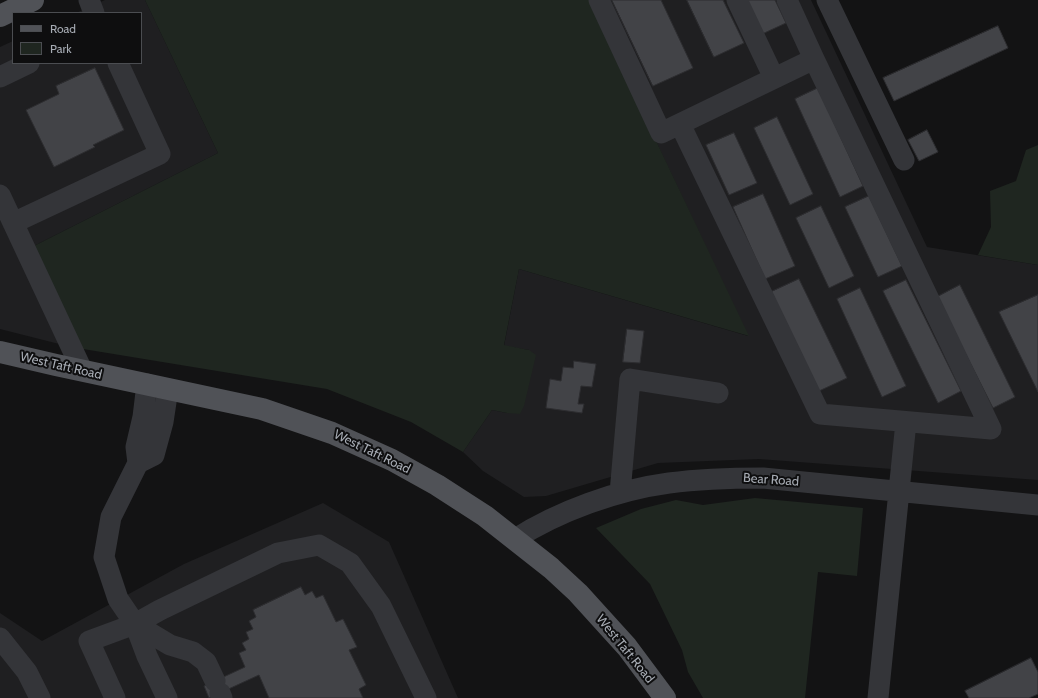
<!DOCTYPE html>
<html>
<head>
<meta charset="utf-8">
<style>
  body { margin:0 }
  #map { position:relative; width:1038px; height:698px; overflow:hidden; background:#131314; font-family:Cabin,sans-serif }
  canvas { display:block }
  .legend { position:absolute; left:12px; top:12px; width:130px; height:52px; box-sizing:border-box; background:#0e0e0f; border:1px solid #4b4d51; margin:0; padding:5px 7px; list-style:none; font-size:12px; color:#a6abb3 }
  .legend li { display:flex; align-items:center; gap:8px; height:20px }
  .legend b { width:20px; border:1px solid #4b4d51 }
</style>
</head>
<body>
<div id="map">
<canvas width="1038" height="698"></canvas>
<ul class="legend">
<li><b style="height:5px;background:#505257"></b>Road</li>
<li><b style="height:11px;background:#1f2620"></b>Park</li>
</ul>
</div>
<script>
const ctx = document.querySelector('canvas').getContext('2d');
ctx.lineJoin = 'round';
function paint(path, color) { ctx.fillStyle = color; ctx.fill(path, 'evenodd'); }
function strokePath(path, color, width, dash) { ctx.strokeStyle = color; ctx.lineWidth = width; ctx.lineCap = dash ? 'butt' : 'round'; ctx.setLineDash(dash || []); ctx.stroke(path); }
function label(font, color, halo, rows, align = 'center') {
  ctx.font = font + ' Cabin,sans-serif'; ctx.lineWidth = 4; ctx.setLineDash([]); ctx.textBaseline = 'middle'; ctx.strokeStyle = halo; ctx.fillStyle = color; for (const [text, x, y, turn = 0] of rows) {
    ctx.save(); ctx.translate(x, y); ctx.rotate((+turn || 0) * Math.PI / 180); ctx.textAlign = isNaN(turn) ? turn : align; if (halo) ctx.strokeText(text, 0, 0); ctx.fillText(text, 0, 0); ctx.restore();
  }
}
const built = new Path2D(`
  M105,0H145L218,153L26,250L71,347L0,329V47L13,41V63H141V13H76Z
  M589,0H811L927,247L1038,265V480L759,459L658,463L546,496L524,497L483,471L463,452L492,410L507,413H520L529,350L504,346L519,269L748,336Z
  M323,503L389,542L458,698H0V613L42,641L184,564Z`);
const green = new Path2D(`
  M145,0H589L749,336L519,269L504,345L529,350L536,355L524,406L520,414L507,413L492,410L463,452L411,422L327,389L71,347L26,250L218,153Z
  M1038,145V265L978,255L991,227L990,191L1016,181L1026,150Z
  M755,498L863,508L857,576L818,572L805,698H703L688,672L682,650L650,584L596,528L641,509L676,500L703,505Z`);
const building = new Path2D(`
  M612,0H661L693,68L653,86Z
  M687,0H723L744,43L714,57Z
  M743,0H775L786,23L760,35Z
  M998,26L1008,48L894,101L883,78Z
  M95,68L124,130L93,145L95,147L54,167L26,110L59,94L56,86Z
  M818,88L863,186L840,197L795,99Z
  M777,117L813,194L790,205L754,128Z
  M927,130L938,152L919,161L908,140Z
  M734,133L757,183L729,195L706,145Z
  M763,194L795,266L765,279L733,207Z
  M869,196L902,266L878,277L845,207Z
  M821,206L854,276L829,288L796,218Z
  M799,279L847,378L819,391L771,292Z
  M906,280L961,391L938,403L883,291Z
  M960,285L1015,397L993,408L937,297Z
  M860,288L906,386L882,397L837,299Z
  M1038,295V392L999,312Z
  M627,329L644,331L640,363L623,362Z
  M574,361L596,364L592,387L581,386L578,404H584L582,413L546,408L550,379L561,381L563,367L573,368Z
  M301,587L305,595L312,591L316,598L323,595L336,622L343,619L357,647L349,650L366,685L359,689L363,698H269L259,675L209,698L204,686L245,667L239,653L246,650L242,643L249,639L246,632L253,629L249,621L256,617L253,610Z
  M1031,658L1038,672V694L1029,698H969L965,691Z`);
const minor = new Path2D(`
  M89,0L94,13
  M599,0L661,133L814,59L787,0
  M737,0L774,78
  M827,0L904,160
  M0,77L29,63
  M680,124L820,414L991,429L814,59
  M0,195L82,370
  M13,223L160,154L118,63
  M147,384L143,417L136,447L138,463L111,517L104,557L118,599L135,624L160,610L278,553L319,545L350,563L381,606L426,698
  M138,463L154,455L163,422L168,389
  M620,493L630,379L718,393
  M515,539C559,511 617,490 669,483C700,479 732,478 763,478L1038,505
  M135,624L170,645L193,652L206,662L215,681
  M135,624L147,656L167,698
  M0,638L27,672L40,698
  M220,693L222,698
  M115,698L89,641L135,624
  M878,698L906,422`);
const major = new Path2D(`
  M0,16L33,0
  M0,352L56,365L262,409L332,433L392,460L437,485L485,516L551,568L578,593L627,647L665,698`);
const streetNames = [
  ["West Taft Road",61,366,13],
  ["West Taft Road",372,452,26],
  ["Bear Road",771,480,4],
  ["West Taft Road",625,649,51]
];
paint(built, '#1f1f21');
paint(green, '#1f2620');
paint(building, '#424347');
strokePath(building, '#2d2d30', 1);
strokePath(minor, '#343539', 21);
strokePath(major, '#505257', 22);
label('13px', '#a6abb3', '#0e0e0f', streetNames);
</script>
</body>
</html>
